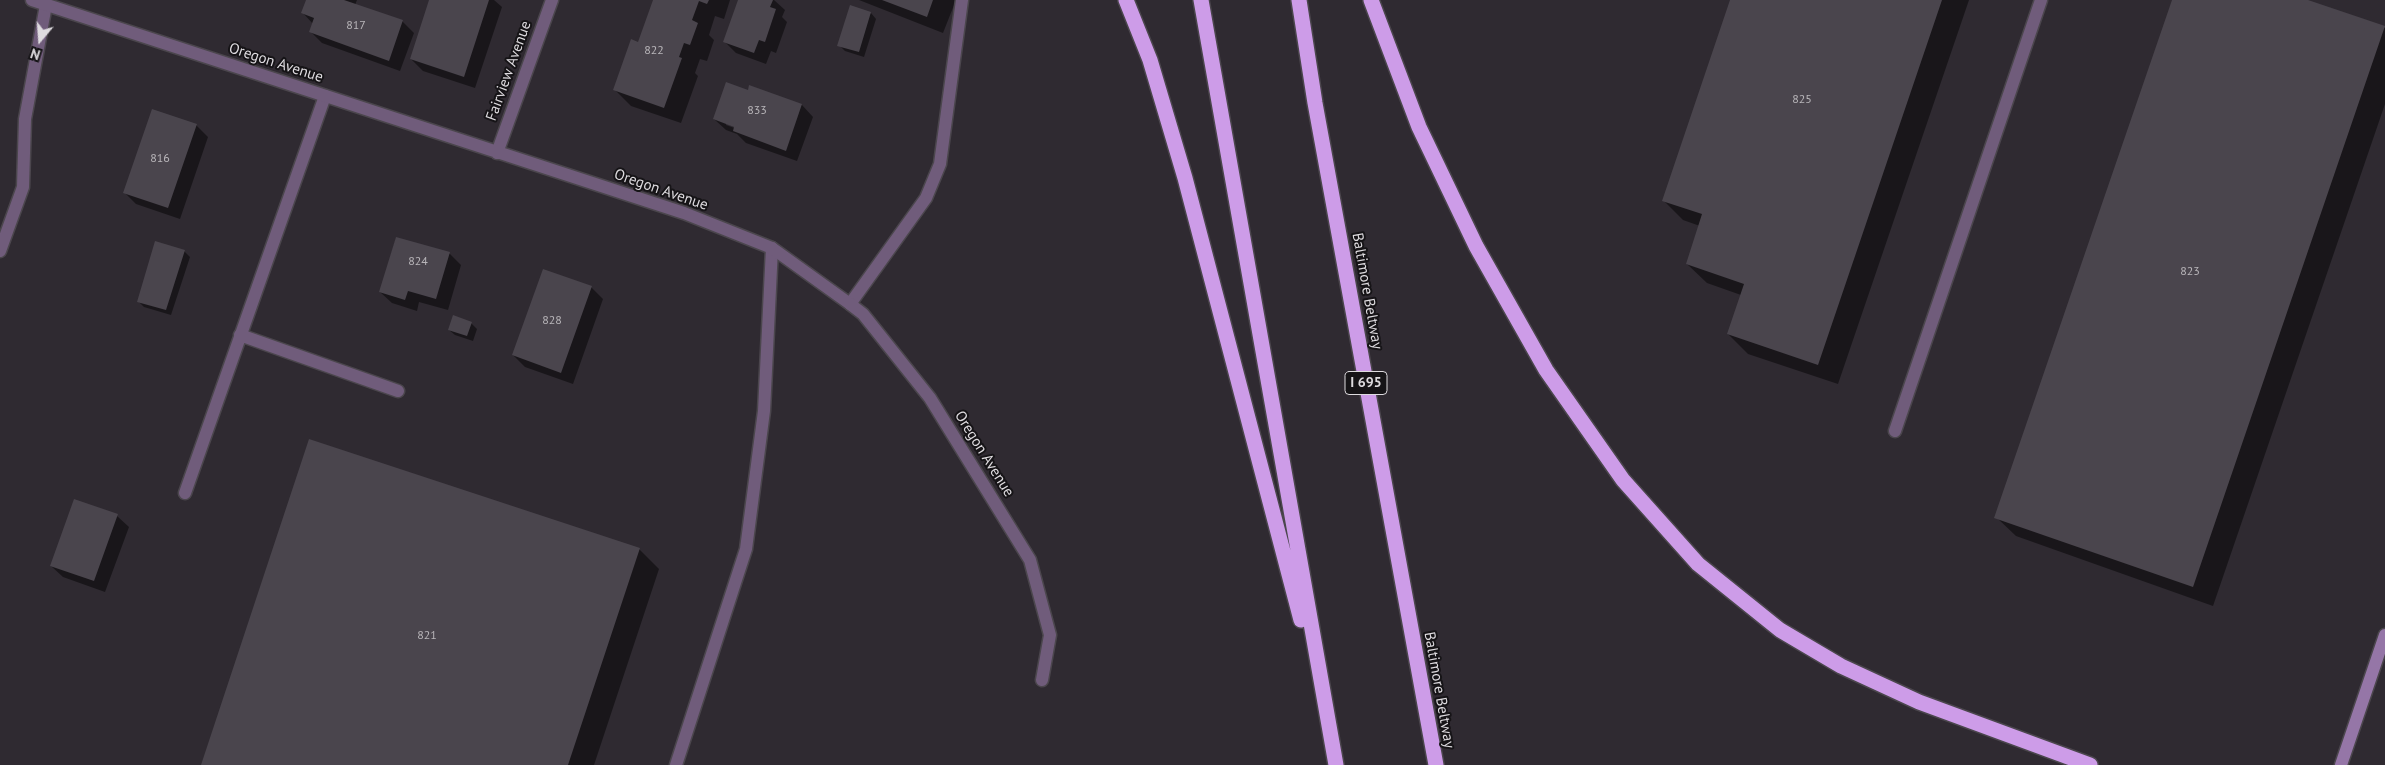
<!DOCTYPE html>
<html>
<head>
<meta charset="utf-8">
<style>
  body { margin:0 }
  #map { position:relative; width:2385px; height:765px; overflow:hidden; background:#2f2a31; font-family:"PT Sans",sans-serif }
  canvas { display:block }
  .north { position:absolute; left:15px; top:15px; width:50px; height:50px; -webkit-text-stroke:4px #161417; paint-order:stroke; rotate:198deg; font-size:14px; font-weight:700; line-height:20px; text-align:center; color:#dedbdf }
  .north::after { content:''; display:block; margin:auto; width:18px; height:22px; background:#dedbdf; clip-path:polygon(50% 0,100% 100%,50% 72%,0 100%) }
</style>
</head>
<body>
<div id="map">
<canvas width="2385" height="765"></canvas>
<div class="north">N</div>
</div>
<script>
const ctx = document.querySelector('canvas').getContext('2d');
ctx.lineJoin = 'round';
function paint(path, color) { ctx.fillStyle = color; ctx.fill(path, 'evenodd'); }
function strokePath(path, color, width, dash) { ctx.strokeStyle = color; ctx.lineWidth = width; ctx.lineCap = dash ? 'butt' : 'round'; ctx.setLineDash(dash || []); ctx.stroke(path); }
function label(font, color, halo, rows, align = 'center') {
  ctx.font = font + ' "PT Sans",sans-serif'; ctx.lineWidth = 4; ctx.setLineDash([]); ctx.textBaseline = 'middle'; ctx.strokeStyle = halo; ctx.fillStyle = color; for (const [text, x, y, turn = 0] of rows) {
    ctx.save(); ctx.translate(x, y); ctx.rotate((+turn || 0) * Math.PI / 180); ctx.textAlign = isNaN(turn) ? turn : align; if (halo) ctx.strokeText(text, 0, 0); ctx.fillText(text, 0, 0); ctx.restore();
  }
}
const shadow = new Path2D(`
  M307,0H357L355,5L402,21L414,33L400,71L322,43L311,32L313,24L303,13Z
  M431,0H494L502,7L475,88L423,71L411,59Z
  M654,0H730L724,19L715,16L709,35L714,40L707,61L700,59L695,73L698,76L681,123L631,106L615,90L639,44Z
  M739,0H774L785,10L782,17L787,22L776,53L771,51L766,64L736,53L725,42Z
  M859,0H956L943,33Z
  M1731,0H1969L1838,384L1748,354L1728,334L1741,295L1707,283L1687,264L1700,226L1683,220L1663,200Z
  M2174,0H2304L2385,28V104L2213,606L2016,536L1996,517Z
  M871,13L876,19L864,57L845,51L839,45Z
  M750,86L802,105L813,117L797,161L746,143L737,134L726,130L714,119L748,91ZM726,123L740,130L726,125Z
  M196,125L208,137L180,219L136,204L125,193Z
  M396,238L450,254L461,265L448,310L419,302L417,311L392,303L380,292Z
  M184,251L190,257L171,315L144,307L138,301Z
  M591,287L603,299L573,384L525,367L513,355Z
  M471,323L477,329L473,341L455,335L449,330Z
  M117,516L129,527L105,592L63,577L51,566Z
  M639,549L659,569L594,765H202Z`);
const building = new Path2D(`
  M306,0H344L403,20L389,61L309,32L314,18L301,13Z
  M429,0H489L464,77L410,59Z
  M653,0H709L707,4L699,1L692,20L698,23L690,45L684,43L679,57L682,58L664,108L613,90L631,39L638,42Z
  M738,0H773L770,7L776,9L765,42L759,40L754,53L723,42Z
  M882,0H933L927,17Z
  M1730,0H1942L1818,365L1727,334L1744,284L1686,264L1702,214L1662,201Z
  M2172,0H2308L2385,26L2193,587L1994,518Z
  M850,5L871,12L859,52L837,46Z
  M726,82L748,90L749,85L802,104L786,151L733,131L734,127L713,119Z
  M152,109L197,124L168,208L123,193Z
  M396,237L450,252L436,299L408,291L405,300L379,292Z
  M155,241L185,250L166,310L137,302Z
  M543,269L592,286L561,373L512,355Z
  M453,315L472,322L467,336L448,330Z
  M309,439L640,548L568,765H201Z
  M74,499L118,514L94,581L50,566Z`);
const service = new Path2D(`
  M0,251L23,187L25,119L46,5
  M850,304L926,198L940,164L962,0
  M240,335L398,391
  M1895,431L2041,0
  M185,493L325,96
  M676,765L746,549L764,411L772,248`);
const minor = new Path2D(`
  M32,0L684,213L772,248L850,304L863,314L930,398L1030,560L1050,635L1042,680
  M497,153L552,0`);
const secondary = new Path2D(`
  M2341,765L2385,635`);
const motorway = new Path2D(`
  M1126,0L1150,60L1185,178L1301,620
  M1201,0L1336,765
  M1299,0L1315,103L1436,765
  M1371,0L1419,127L1476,246L1546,370L1623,480L1698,564L1780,630L1841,666L1919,702L2090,765`);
const numberNames = [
  ["817",356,26],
  ["822",654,51],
  ["825",1802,100],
  ["833",757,111],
  ["816",160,159],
  ["824",418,262],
  ["823",2190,272],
  ["828",552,321],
  ["821",427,636]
];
const shields = [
  [1366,383,42]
];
const shieldNames = [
  ["I 695",1366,383]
];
const streetNames = [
  ["Oregon Avenue",276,63,18],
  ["Fairview Avenue",509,71,-70],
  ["Oregon Avenue",661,190,19],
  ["Baltimore Beltway",1367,291,80],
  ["Oregon Avenue",984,454,58],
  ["Baltimore Beltway",1439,690,80]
];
paint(shadow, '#0007');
paint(building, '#4a454d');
strokePath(service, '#4b464d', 15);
strokePath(minor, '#4b464d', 15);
strokePath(secondary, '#4b464d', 15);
strokePath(motorway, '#4b464d', 18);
strokePath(service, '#705c7b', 12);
strokePath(minor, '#705c7b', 12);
strokePath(secondary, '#9576a7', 12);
strokePath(motorway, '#cd9ce8', 15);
label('12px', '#b9b6ba', null, numberNames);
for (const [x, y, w] of shields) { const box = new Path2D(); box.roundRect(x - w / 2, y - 11.5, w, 23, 4); ctx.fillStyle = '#161417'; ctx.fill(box); strokePath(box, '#dedbdf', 1); }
label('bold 14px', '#dedbdf', null, shieldNames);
label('15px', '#dedbdf', '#161417', streetNames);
</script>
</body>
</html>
